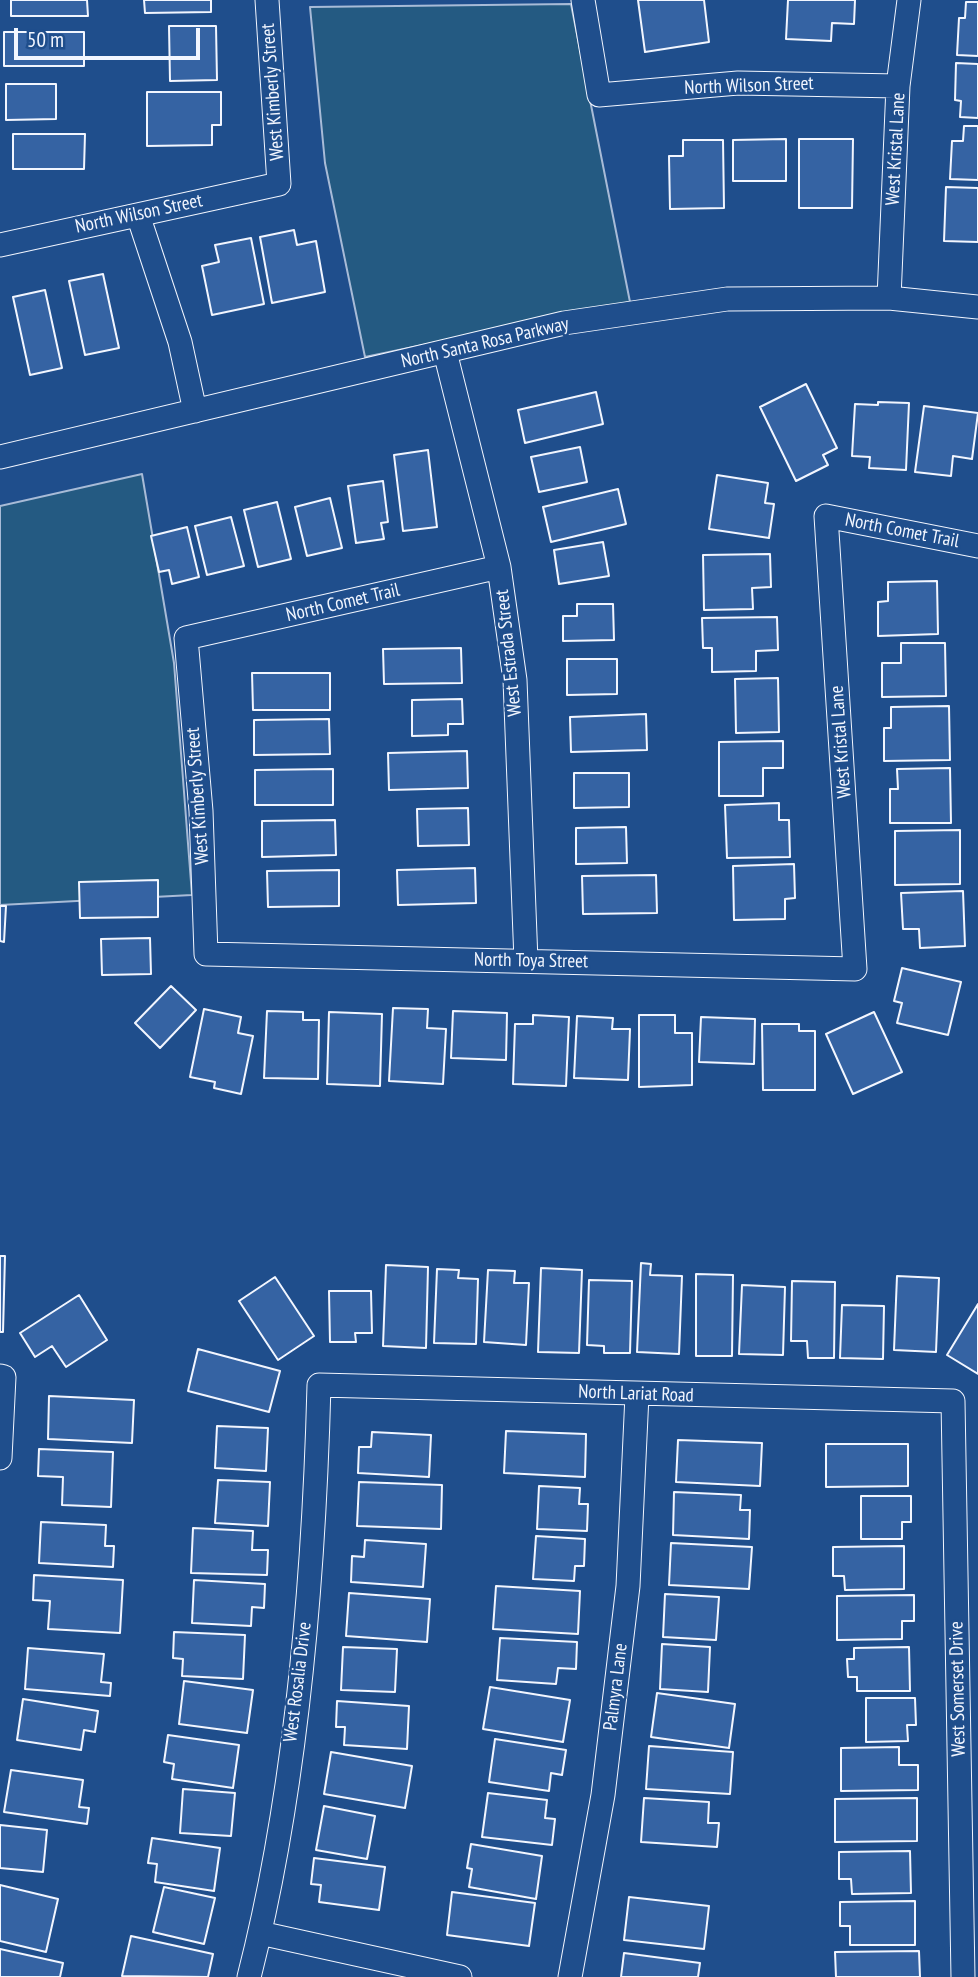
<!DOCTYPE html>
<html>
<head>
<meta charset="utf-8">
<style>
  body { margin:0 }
  #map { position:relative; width:978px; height:1977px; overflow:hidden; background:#1f4e8c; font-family:"PT Sans Narrow",sans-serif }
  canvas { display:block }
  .scale { position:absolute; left:14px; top:28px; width:186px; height:32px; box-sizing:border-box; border:4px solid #f2f6ff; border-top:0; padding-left:9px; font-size:21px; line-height:24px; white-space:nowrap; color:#f2f6ff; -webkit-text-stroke:5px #1f4e8c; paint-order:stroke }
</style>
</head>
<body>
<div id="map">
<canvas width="978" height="1977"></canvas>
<div class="scale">50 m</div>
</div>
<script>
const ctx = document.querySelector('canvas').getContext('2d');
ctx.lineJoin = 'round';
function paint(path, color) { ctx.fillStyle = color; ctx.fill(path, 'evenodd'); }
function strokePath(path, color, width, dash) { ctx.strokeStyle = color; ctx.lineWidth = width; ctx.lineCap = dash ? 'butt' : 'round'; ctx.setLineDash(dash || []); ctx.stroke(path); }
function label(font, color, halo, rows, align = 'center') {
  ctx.font = font + ' "PT Sans Narrow",sans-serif'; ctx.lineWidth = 5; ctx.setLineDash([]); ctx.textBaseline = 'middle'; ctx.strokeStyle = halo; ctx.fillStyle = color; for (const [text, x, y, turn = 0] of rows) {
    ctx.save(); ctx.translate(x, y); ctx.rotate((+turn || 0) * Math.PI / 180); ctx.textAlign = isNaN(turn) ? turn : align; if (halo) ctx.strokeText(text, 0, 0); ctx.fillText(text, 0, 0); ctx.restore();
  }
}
const green = new Path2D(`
  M571,4L630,302L365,357L325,163L310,7Z
  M142,474L174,663L192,895L0,905V506Z`);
const building = new Path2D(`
  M11,0H87L88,16H11Z
  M144,0H211V12L145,13Z
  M638,0H704L709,42L645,52Z
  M788,0H855L854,24L832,23L831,41L786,39Z
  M966,2H978V56L957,55L959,18H965Z
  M169,26H216L217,80L170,81Z
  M4,32H84V66H4Z
  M956,63L978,64V118L960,117L961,101L955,100Z
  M6,84H56V119L6,120Z
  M147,92H221V125H212V145L147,146Z
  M964,126H978V180L950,179L952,141H963Z
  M13,134H85L84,169H13Z
  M786,139V181H733V140Z
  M799,139H853L852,208H799Z
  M683,140H723L724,208L670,209L669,156H683Z
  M946,187L978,188V242L944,241Z
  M294,230L297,245L316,241L325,292L272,303L260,237Z
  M251,238L264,304L212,315L202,266L219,262L215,245Z
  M103,274L119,348L85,355L69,281Z
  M45,290L62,368L30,375L13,297Z
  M806,384L837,448L823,455L828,465L796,481L760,407Z
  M596,392L603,424L525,443L518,410Z
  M878,402L909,403L906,470L869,468L870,457L852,456L855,404L878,405Z
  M924,406L978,413L972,459L953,456L951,476L915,472Z
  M580,447L587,482L539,492L531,457Z
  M428,450L437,527L403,531L394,455Z
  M717,475L768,483L765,503L774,504L769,538L709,529Z
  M383,481L388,522L381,523L384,539L356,543L348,486Z
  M618,489L626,524L551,542L543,507Z
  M330,498L342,548L307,556L295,507Z
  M277,502L291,559L258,567L244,510Z
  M231,517L244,566L207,575L195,526Z
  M187,527L199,577L172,584L169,570L159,572L151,536Z
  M603,542L609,576L559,584L554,550Z
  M770,554L771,587L752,588L753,609L704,610L703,555Z
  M937,581L938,634L878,636V602L888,601V582Z
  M577,604H613L614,640L563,641V616H577Z
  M777,617L778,650L756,651V671L712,672V648H703L702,618Z
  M901,643H945L946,696L882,697V663H901Z
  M461,648L462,683L384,684L383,649Z
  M567,659H617V694L567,695Z
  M252,673H330V710H253Z
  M778,678L779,732L736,733L735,679Z
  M462,699L463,724H448V735L412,736V700Z
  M949,706L950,760L884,761V728H891V707Z
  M646,714L647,750L571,752L570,717Z
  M329,719L330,754L254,755V720Z
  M783,741V768H763V796H719V742Z
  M467,751L468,788L389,790L388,753Z
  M950,768L951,823H890V789H898L897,769Z
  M333,769V805H255V770Z
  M574,773H629V807L574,808Z
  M779,803V820H789L790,857L727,858L725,805Z
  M468,808L469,845L418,846L417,809Z
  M335,820L336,855L262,857V821Z
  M626,827L627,863L576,864V828Z
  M960,830V884L895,885V831Z
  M794,864L795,898L785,899V919L734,920L733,866Z
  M475,868L476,903L398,905L397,870Z
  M339,870V906L268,907L267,871Z
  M656,875L657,913L583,914L582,876Z
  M158,880V917L80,918L79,882Z
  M963,891L965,946L920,948L919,929H903L901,893Z
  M0,906H6L4,942L0,941Z
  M150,938L151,974L102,975L101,939Z
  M902,968L961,982L948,1035L897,1023L902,1003L894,1001Z
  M171,986L196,1010L160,1048L135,1023Z
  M393,1008L428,1009L427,1028L446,1029L443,1084L389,1081Z
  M204,1009L241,1017L238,1033L253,1036L241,1094L214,1088L215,1082L190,1077Z
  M267,1011L303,1012V1020H319L318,1079L264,1078Z
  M453,1011L507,1013L506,1060L451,1058Z
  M329,1012L382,1014L380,1086L327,1084Z
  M874,1012L902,1072L853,1094L826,1034Z
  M533,1015L569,1017L566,1086L513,1084L515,1024H533Z
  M639,1015H675V1033H692V1085L639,1087Z
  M577,1016L613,1018L612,1029H630L628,1080L574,1078Z
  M701,1017L755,1019L754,1064L699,1062Z
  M762,1024H799V1031H815V1090H763Z
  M0,1256H5L3,1332H0Z
  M641,1263L651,1264L650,1275L682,1276L679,1354L637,1352Z
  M386,1265L428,1267L426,1348L383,1346Z
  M541,1268L582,1270L579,1353L538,1352Z
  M437,1269L459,1270L458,1278L478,1279L476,1344L434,1343Z
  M488,1270L515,1271L514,1283H529L526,1345L484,1342Z
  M696,1274L733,1275L732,1356H696Z
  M897,1276L939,1278L936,1352L894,1350Z
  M275,1277L314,1336L278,1360L239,1301Z
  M589,1280L632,1281L630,1353H604V1346L587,1345Z
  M792,1281L835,1282L834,1358H808L807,1341H791Z
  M742,1285L785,1287L783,1355L739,1354Z
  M329,1291H371L372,1333H355L356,1342H330Z
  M79,1295L107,1340L66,1367L52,1346L35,1357L20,1333Z
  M978,1304V1374L947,1355Z
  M842,1305L884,1306L883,1359L840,1358Z
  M198,1349L280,1371L269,1412L188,1391Z
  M49,1396L134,1400L132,1443L48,1439Z
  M217,1426L268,1428L266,1471L215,1468Z
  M506,1431L586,1434L585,1477L504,1473Z
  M372,1432L431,1435L429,1477L358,1473L359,1447H371Z
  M678,1440L762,1443L760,1486L676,1482Z
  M826,1444H908V1486L826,1487Z
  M39,1449L113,1452L111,1507L62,1505L63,1477L38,1476Z
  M218,1480L270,1482L268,1526L215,1523Z
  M359,1482L442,1485L441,1529L357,1526Z
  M539,1486L580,1488L579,1504H588L587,1531L537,1529Z
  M674,1492L741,1495L740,1510H750L749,1539L673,1535Z
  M861,1496H911V1522H902V1539H861Z
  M41,1522L106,1525L105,1546H114L113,1567L39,1563Z
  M193,1528L253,1531L252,1550H268L267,1575L191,1573Z
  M536,1536L585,1539L584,1566H575L574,1581L533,1579Z
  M365,1540L426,1544L423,1587L351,1582L352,1556L364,1557Z
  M671,1543L752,1547L749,1589L669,1585Z
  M904,1546V1589L845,1590L844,1576H833V1547Z
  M34,1575L123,1580L120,1633L48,1629L50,1601L33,1600Z
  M194,1580L265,1584L264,1608L252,1607L251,1626L192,1623Z
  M496,1586L580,1591L578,1634L493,1629Z
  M349,1593L430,1599L427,1642L346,1636Z
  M665,1594L719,1597L716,1640L663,1637Z
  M914,1595V1621H902V1639L837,1640V1596Z
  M174,1632L245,1635L243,1679L182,1676L183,1659L173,1658Z
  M500,1638L577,1642L576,1669L558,1668L556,1684L497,1680Z
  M662,1644L710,1647L708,1692L660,1689Z
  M343,1647L397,1649L395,1692L341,1690Z
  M909,1647L910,1691H857V1677H848L847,1659H854V1648Z
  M28,1648L104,1654L101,1682L111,1683L110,1696L25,1689Z
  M184,1681L253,1690L247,1733L179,1724Z
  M490,1687L570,1700L563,1742L483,1729Z
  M657,1693L735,1704L729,1748L651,1737Z
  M866,1698H915L916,1725H907L908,1741L866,1742Z
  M23,1699L98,1711L95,1732L84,1730L81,1750L17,1740Z
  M337,1701L409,1706L407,1749L344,1745L345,1727H336Z
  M168,1735L239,1745L233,1788L172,1779L174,1764L164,1762Z
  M495,1739L566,1750L562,1775L551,1773L549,1791L489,1782Z
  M649,1746L733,1752L730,1794L646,1789Z
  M899,1747V1765H918V1790L841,1791V1748Z
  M331,1752L412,1766L405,1808L324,1794Z
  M11,1770L83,1780L79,1807L89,1808L87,1824L4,1812Z
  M183,1789L235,1793L231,1836L180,1833Z
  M488,1793L547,1800L545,1818L555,1819L552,1845L482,1837Z
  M644,1798L709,1802L708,1823H719L717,1847L641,1842Z
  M917,1798V1841L835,1842V1799Z
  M324,1806L375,1816L367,1859L316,1850Z
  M0,1825L47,1830L43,1872L0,1868Z
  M152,1838L220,1848L214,1891L155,1882L157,1864L148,1863Z
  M471,1844L542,1856L536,1899L469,1887L472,1869L467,1868Z
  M910,1851L911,1893L852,1894L851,1879H839V1852Z
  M314,1858L385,1867L379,1910L319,1902L321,1885L311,1884Z
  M0,1885L58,1899L46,1952L0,1941Z
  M164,1887L215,1898L204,1944L153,1932Z
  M452,1892L535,1903L529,1946L447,1935Z
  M629,1897L709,1906L704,1949L624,1940Z
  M915,1901V1945H850V1926H840V1902Z
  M131,1936L213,1954L208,1977L122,1976Z
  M0,1949L63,1963L60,1977H0Z
  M919,1951L920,1977H836L835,1952Z
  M624,1953L700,1963L698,1977H621Z`);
const minor = new Path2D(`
  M583,0L599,95L738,83L898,86
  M138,215L180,342L195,411
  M0,245L279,184L267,0
  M889,298L898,86L909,0
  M445,352L499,567L515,680L526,961
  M0,457L564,323L727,299L889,298L978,307
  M499,567L186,638L201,811L206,954L855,969L826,516L978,546
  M0,1376L4,1377L0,1458
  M260,1933L460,1977
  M249,1977C297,1790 314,1577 319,1385L953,1401L963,1977
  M570,1977L603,1795L628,1586L637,1395`);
const streetNames = [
  ["North Wilson Street",749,86,-2],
  ["West Kimberly Street",273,92,-94],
  ["West Kristal Lane",896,149,-87],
  ["North Wilson Street",139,214,-12],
  ["North Santa Rosa Parkway",485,343,-13],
  ["North Comet Trail",902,531,11],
  ["North Comet Trail",343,603,-13],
  ["West Estrada Street",509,653,-96],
  ["West Kristal Lane",841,742,-94],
  ["West Kimberly Street",198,796,-94],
  ["North Toya Street",531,961,1],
  ["North Lariat Road",636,1394,2],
  ["West Rosalia Drive",298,1682,-83],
  ["Palmyra Lane",616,1687,-83],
  ["West Somerset Drive",958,1689,-91]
];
paint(green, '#245a82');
strokePath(green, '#a8bbd7', 2);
paint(building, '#3563a3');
strokePath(building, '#f2f6ff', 2);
strokePath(minor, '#f2f6ff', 25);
strokePath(minor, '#1f4e8c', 23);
label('19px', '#f2f6ff', '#1f4e8c', streetNames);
</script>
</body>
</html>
